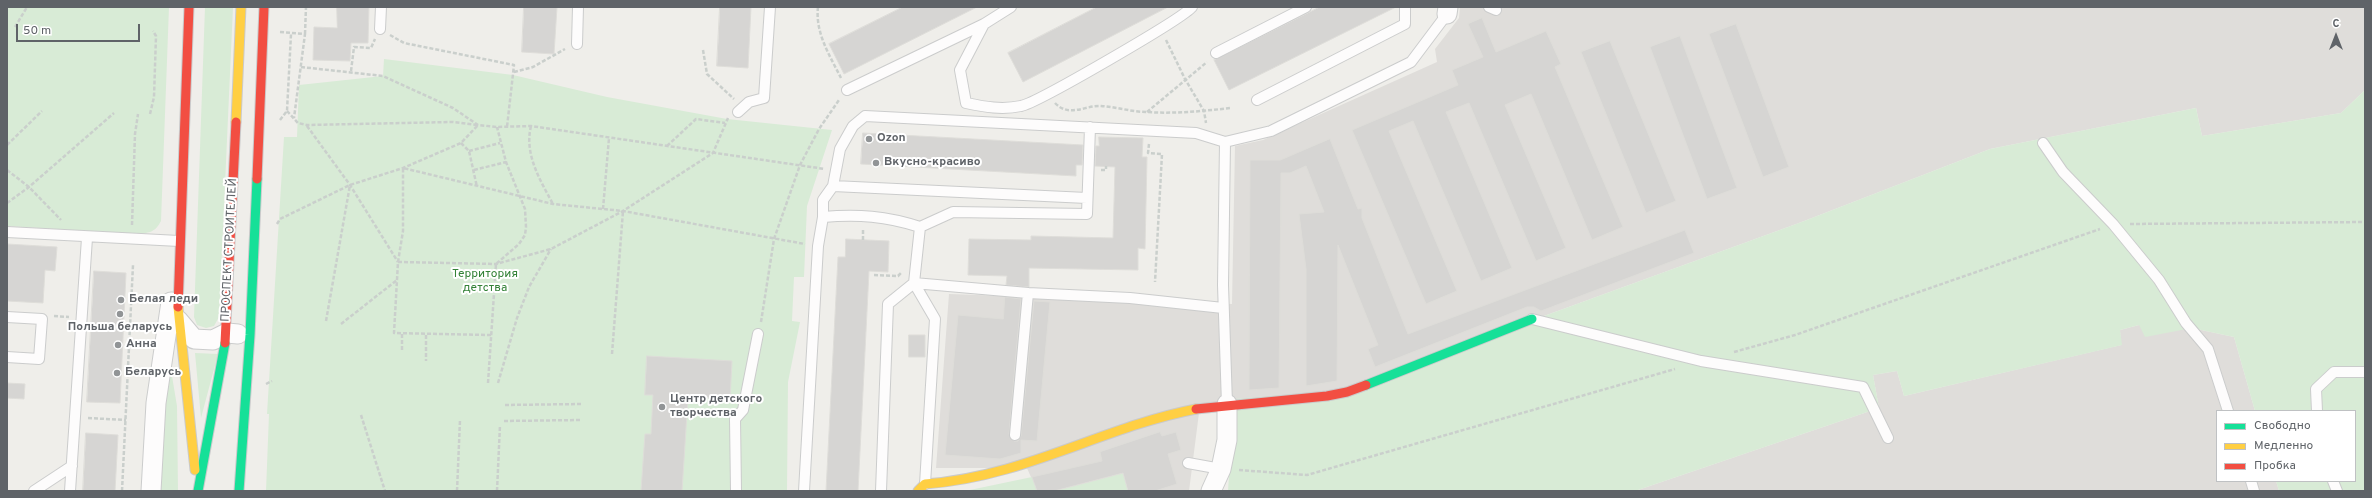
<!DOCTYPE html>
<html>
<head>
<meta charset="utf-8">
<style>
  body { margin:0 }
  #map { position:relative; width:2372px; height:498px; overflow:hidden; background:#efeeea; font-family:Overpass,sans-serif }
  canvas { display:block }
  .frame { position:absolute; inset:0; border:8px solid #5f6368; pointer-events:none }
  .legend { position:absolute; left:2216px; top:410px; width:140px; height:72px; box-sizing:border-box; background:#fff; border:1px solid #bfc1c3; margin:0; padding:5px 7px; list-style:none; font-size:12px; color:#5f6368 }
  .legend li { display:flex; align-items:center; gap:8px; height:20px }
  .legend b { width:20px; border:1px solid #bfc1c3 }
  .north { position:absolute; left:2316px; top:16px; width:40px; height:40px; -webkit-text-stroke:3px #fff; paint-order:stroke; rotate:0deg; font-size:11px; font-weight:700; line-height:16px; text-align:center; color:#5f6368 }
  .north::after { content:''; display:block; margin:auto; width:14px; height:18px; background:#5f6368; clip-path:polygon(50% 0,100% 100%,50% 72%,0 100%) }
  .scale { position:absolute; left:16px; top:24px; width:124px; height:18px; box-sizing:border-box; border:2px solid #5f6368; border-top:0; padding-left:5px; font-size:12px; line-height:14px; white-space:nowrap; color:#5f6368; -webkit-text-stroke:3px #fff; paint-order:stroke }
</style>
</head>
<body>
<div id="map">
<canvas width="2372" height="498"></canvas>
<div class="frame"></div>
<ul class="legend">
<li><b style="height:5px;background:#16e098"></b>Свободно</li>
<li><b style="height:5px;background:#ffcf43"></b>Медленно</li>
<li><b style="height:5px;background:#f24e42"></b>Пробка</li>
</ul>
<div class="north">С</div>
<div class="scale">50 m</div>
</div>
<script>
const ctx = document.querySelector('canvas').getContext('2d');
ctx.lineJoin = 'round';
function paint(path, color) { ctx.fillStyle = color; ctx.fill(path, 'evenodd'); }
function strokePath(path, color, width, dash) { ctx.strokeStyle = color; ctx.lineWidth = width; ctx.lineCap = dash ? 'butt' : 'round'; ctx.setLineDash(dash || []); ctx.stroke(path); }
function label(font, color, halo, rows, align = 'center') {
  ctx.font = font + ' Overpass,sans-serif'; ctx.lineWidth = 4; ctx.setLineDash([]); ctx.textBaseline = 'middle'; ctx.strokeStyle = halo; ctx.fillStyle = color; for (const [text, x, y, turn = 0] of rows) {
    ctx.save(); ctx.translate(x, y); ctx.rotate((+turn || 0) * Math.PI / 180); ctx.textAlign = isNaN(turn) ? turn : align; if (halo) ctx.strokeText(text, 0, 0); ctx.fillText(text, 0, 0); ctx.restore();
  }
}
const industrial = new Path2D(`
  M1460,7H2365V90L2341,113L2202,136L2196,108L1990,149L1799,223L1341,390L1199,413L1189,491H1128L1123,473L1054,491H1037L1027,468H936L949,294L1232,304L1235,146L1263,140L1437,62L1435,49L1459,18Z
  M2139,325L2192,328L2234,337L2255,411H2217V481H2276L2279,491H1635L1879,408L1873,375L1897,371L1904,396L2121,345L2120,330Z`);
const green = new Path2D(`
  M7,7H169L161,221C155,233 148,233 136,234L7,226Z
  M205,7H233L219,317L214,326L206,328L197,325L194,317Z
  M384,59L513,75L607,97L727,119L832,130L807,206L804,277H794L792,321L800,322L788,382L787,491H266L269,414H267L284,137H297L299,85L383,76Z
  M2365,90V491H2279L2276,481H2355V411H2255L2234,337L2192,328L2145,337L2139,325L2120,330L2122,345L1904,396L1897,371L1873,375L1879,408L1635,491H1228L1234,399L1341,390L1799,223L1990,149L2196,108L2202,136L2341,113Z
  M195,353L218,354L201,418Z
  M170,364L177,406L178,491H157L162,405Z
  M1123,473L1128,491H1054Z
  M1032,477L1037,491H965Z`);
const building = new Path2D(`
  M337,7H369L368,43H351L350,61L313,60L314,27L337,28Z
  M524,7H557L554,54L522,52Z
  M720,7H751L748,68L717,66Z
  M903,7H977L844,74L829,44Z
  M1097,7H1168L1023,82L1008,53Z
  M1320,7H1396L1229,90L1214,60Z
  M1482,18L1496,52L1546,31L1561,64L1555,67L1623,227L1592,240L1531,94L1505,105L1566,248L1536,261L1469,103L1446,112L1512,268L1481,281L1413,121L1389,131L1457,291L1426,304L1352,130L1458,85L1452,70L1483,57L1468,24Z
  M1736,24L1789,167L1763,177L1709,34Z
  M1680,36L1737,188L1707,199L1650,47Z
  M1610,41L1676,201L1646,213L1581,52Z
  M863,133L1083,145L1082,165H1076V176L861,164Z
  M1099,137L1143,138L1142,157H1147L1145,249L1138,248V270L1029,268V287L1006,285L1007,276L968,275L969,239L1031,240V236L1113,238L1115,167L1095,166L1096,146H1099Z
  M1330,139L1358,209L1362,208V218L1408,334L1685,230L1694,253L1541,311L1534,307H1527L1375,367L1368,349L1378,345L1338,245L1337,381L1306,386V269L1299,214L1324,212L1306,166L1290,173H1281L1279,388L1249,390L1250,160H1280Z
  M846,239L889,241L888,272L869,271L858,491H826L838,257H845Z
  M7,244L57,247L55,271L45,270L43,303L7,301Z
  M94,271L126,273L120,403L87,402Z
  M1005,297L1021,299L1009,434L1014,441H1018L1021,436L1034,301L1050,302L1037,441L1021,440V453L1000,459L945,455L958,315L1003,319Z
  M909,335H925V357H909Z
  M647,356L732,361L730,399L688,397L682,491H641L645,434H651L653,395H645Z
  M7,383L25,384L24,399L7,398Z
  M1160,432L1162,436L1176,432L1181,450L1168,454L1177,484L1155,491H1128L1123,473L1054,491H1037L1032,477L1102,461L1100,452Z
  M86,433L118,435L115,491H83Z`);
const path = new Path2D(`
  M818,7C815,33 830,56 841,78
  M15,27L27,7
  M280,32L305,34L294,118
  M305,34L306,7
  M390,35L404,43L514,65L507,127
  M1166,40L1185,79L1204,111L1206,123
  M703,50L707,74L734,99
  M301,67L383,76L453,108L478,125L497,127L531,126L825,169
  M351,71L354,47L371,48L375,39
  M514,72L533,67L565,49
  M1055,103C1069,118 1086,105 1101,106C1117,107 1132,112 1147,112C1175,114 1203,111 1231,108
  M287,111L298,123L307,125L453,122L477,125
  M1147,112L1207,62
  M150,114L154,97L156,36L153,31
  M280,120L287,111L291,34
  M307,126L350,185L398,262
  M531,126C524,154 540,180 553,204
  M461,143L469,151L477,187
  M1149,144L1148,153L1162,154L1155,282
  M7,145L42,111
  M667,146L696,119L725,123
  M469,151L500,143
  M7,170L29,187L61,220
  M474,170L506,162
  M1101,170H1106V166
  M7,203L29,187L114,113
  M603,209L609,138
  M277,224L280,219L350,185L403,168L461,143L478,125
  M2130,224L2365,222
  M132,225L135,134L138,114
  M863,240V230
  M398,262L496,264L551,249L623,211L713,153L728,118
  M874,275L898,276L902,272
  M54,316L69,317
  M326,321L350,185
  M761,322L774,239L800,165L819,129L839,100
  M341,324L397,280
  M402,334V351
  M426,335V361
  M491,335L394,333L398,262L403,231V168L553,204L623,211L805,244
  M1734,352L1795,335L2100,229
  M612,354L623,211
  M488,383L496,264L519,244L525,235L526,227L525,209L506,162L497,127
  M498,383L517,318L529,287L551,249
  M266,384L272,381
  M505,405L581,404
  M361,415L385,491
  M88,418L126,420
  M504,421L580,420
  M1239,470L1307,475L1675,369
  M122,491L133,265
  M457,491L460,420
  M497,491L500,425`);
const lane = new Path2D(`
  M1489,7L1496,10
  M984,24L960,70L966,103C985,107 1002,110 1021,106C1037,103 1182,19 1192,7
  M380,29L381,7
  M577,44L578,7
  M1216,53L1306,7
  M847,90L984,24L1011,7
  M1257,100L1405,24V7
  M738,112L749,102L764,98L770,7
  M1225,142L1223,285L1227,404
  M2043,143L2063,172L2113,224L2159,280L2186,323L2208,349L2228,411
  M833,186L1087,198
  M823,217C858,214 886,216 920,227L953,212L1087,214L1090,127
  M920,227L914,283L935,319L925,484
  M7,232L179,241
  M914,283L1028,293L1130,298L1223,308
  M7,317L42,319L39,359L7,357
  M1532,319L1701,361L1863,387L1888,438
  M2317,411L2316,389L2334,372H2365
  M1015,435L1028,293
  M1188,463L1221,469
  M2251,481L2254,491
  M2333,481L2337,491
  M34,491L72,466
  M70,491L87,238
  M736,491L735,419L743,410L758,334
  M804,491L818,246L823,217V200L833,186L840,149L853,126L865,116L1196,133L1225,142L1271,131L1411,62L1447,14
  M881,491L888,304L914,283`);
const street = new Path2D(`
  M1447,14L1448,7
  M178,320L194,339L213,340L227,333L238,334
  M151,491L156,403L171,302
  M1211,491L1221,469L1227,440V404`);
const fast = new Path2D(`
  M1366,385L1532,319
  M198,491L225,343
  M239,491L250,335L257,179`);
const slow = new Path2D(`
  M236,122L241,7
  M178,307L195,470
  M918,491L925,484C1024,477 1103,427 1196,409`);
const jam = new Path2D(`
  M257,179L264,7
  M178,307L189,7
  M225,343L236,122
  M1196,409L1327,396L1347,392L1366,385`);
const markers = [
  [869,139,4,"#919496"],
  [876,163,4,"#919496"],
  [121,300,4,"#919496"],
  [120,314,4,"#919496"],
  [118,345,4,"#919496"],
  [117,373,4,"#919496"],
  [662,407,4,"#919496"]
];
const poiNames = [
  ["Ozon",877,139],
  ["Вкусно-красиво",884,163],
  ["Белая леди",129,300],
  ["Польша беларусь",120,328,"center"],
  ["Анна",126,345],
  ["Беларусь",125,373],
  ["Центр детского",670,400],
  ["творчества",670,414]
];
const streetNames = [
  ["ПРОСПЕКТ СТРОИТЕЛЕЙ",230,250,-87]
];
const parkNames = [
  ["Территория",485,275],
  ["детства",485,289]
];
paint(industrial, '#dfddda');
paint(green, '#d8ebd6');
paint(building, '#d6d5d3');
strokePath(building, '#deddd9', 1);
strokePath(lane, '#cbcccc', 12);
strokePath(street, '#cbcccc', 21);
strokePath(fast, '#cacacb', 11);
strokePath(slow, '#cacacb', 11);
strokePath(jam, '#cacacb', 11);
strokePath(path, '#cacfcc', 2.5, [4, 2]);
strokePath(lane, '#fdfcfc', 10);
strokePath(street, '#fdfcfc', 19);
strokePath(fast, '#16e098', 9);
strokePath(slow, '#ffcf43', 9);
strokePath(jam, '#f24e42', 9);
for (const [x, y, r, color] of markers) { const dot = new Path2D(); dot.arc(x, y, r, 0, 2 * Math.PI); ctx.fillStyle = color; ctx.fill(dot); strokePath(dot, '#fff', 1.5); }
label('bold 12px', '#5f6368', '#fff', poiNames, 'left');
label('12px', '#5f6368', '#fff', streetNames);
label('12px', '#348238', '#fff', parkNames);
</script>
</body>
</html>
